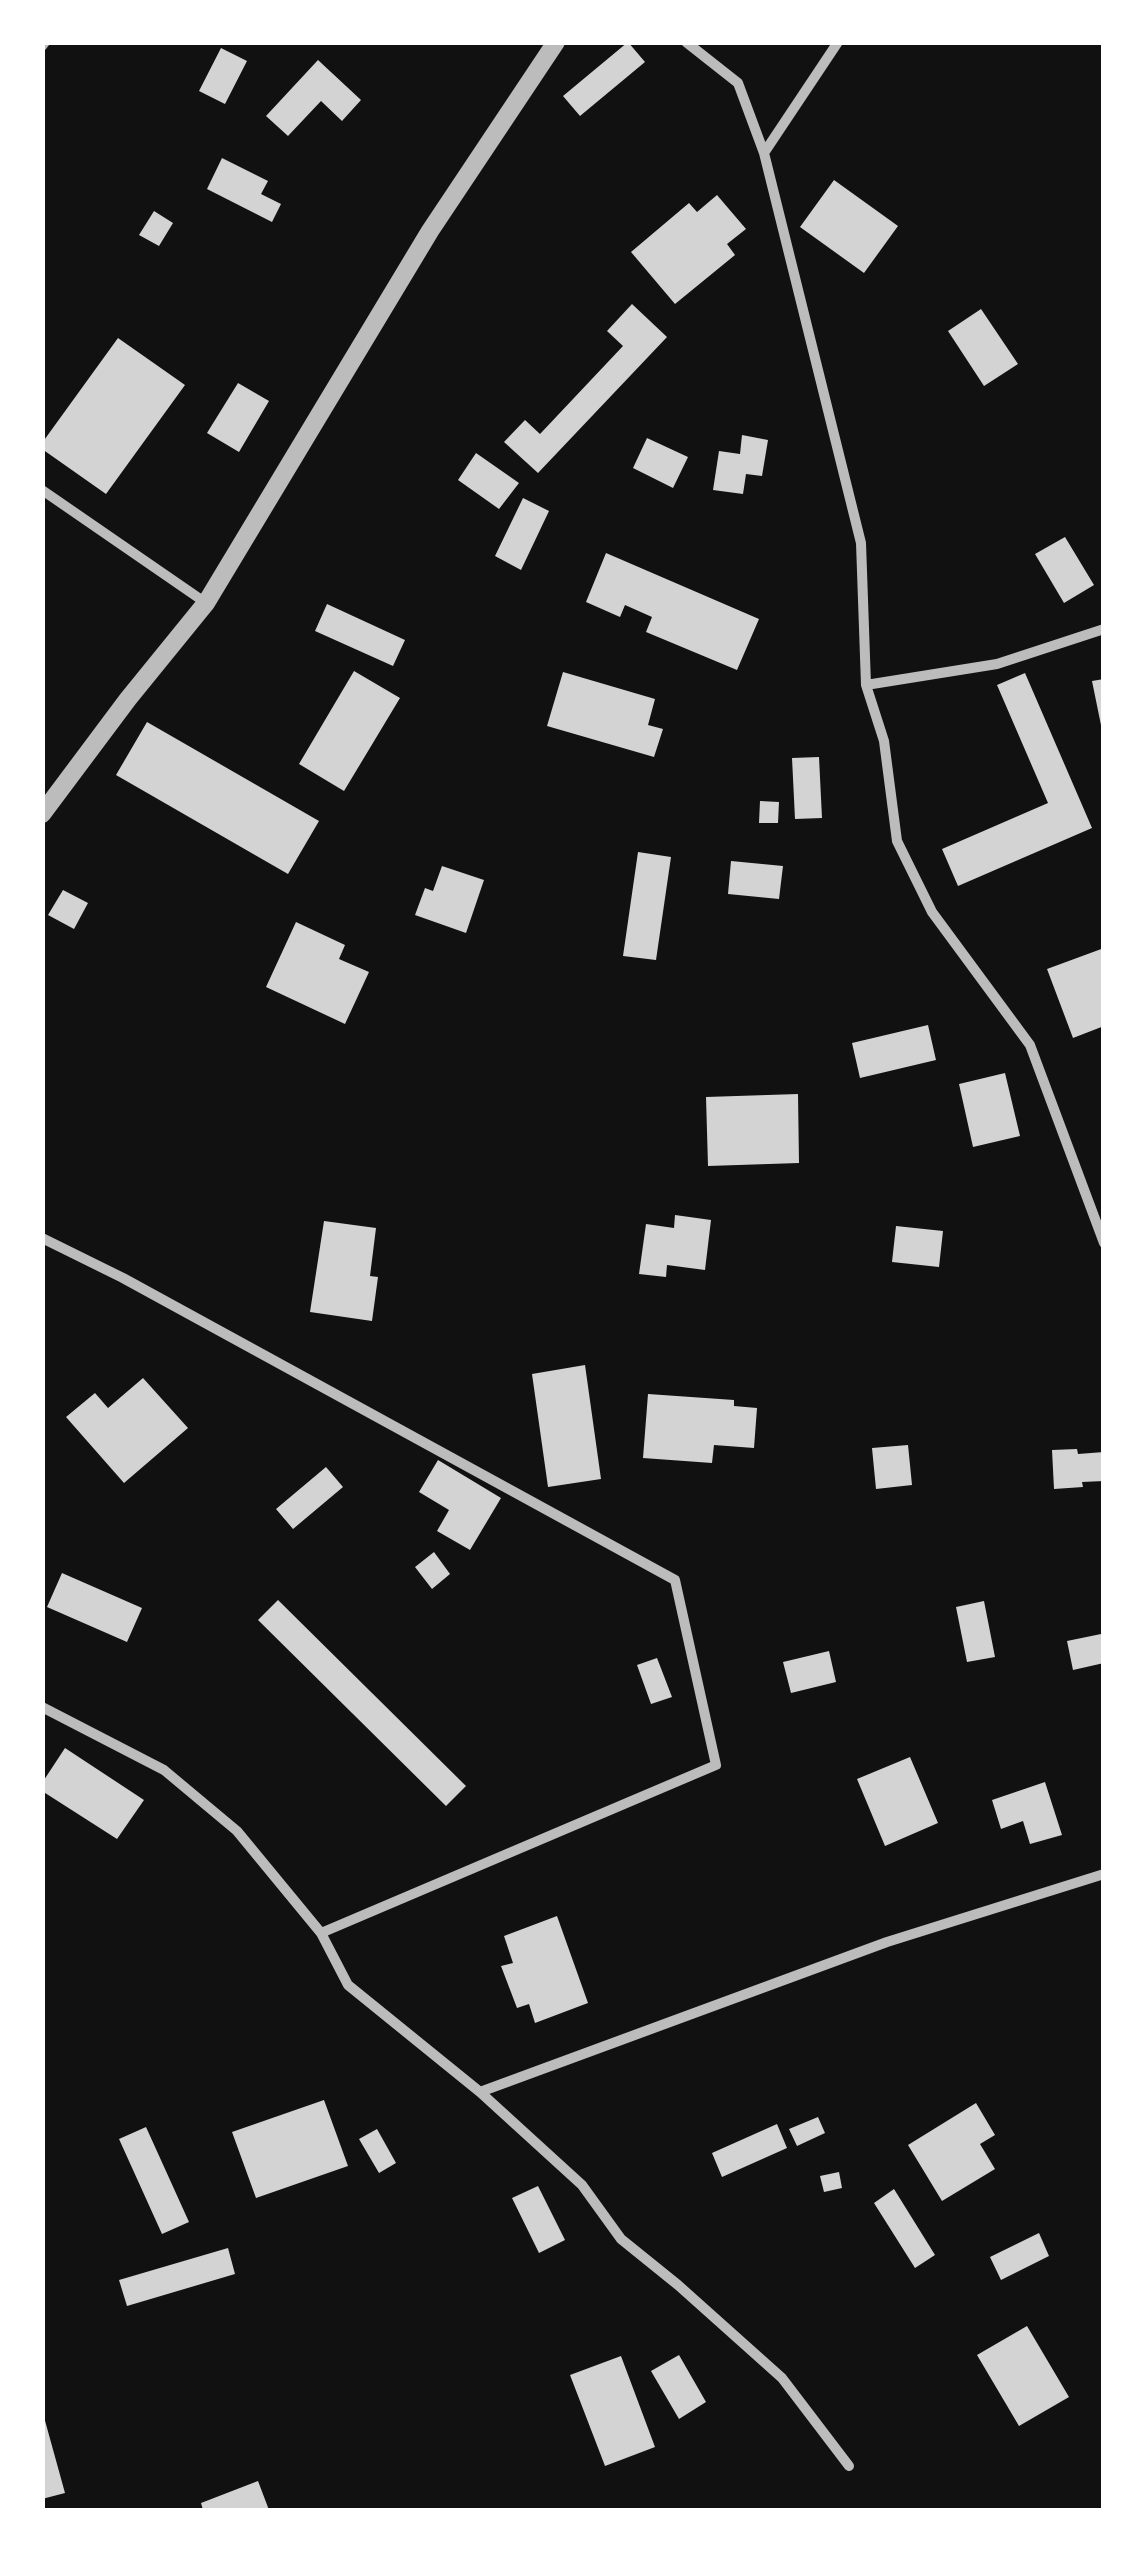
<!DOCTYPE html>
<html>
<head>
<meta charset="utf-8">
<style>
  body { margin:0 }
  #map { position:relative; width:1146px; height:2553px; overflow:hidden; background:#111; font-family:Ubuntu,sans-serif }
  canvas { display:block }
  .frame { position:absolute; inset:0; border:45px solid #fff; pointer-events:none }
</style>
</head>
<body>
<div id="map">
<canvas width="1146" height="2553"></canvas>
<div class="frame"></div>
</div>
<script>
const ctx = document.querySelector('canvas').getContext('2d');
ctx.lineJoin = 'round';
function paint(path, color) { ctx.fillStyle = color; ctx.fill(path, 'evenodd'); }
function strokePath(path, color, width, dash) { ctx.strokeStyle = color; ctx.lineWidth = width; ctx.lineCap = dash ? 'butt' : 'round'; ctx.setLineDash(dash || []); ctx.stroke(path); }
const building = new Path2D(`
  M628,42L645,62L580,116L563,96Z
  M221,48L247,61L225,104L199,91Z
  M318,60L361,100L342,121L321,101L288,136L266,116Z
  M222,158L268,181L261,194L281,204L272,222L207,189Z
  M834,180L898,226L864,273L800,227Z
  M717,195L746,229L727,244L735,255L675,304L631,252L689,203L697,212Z
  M154,211L173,223L159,246L139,235Z
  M632,304L667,337L538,473L504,442L525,420L540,434L623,346L607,331Z
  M981,309L1018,364L984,386L948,331Z
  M118,338L185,385L106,494L42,449V443Z
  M238,383L269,401L239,452L207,433Z
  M742,435L768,440L762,476L746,474L743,494L713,490L719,451L740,454Z
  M647,438L688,457L673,488L633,468Z
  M476,453L519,483L499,509L458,480Z
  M523,498L549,511L521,570L495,556Z
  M1065,537L1094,585L1064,603L1035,554Z
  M606,553L759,619L737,670L646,632L652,617L625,605L620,617L586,602Z
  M327,604L405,640L393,666L315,631Z
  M354,671L400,698L344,791L299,764Z
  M563,672L655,699L648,725L663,729L654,757L547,726Z
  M1025,673L1092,828L958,886L942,849L1048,803L997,685Z
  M1104,679V730H1102L1092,681Z
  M147,722L319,821L288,874L116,775Z
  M819,757L822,818L795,819L792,758Z
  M760,801L779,802L778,823H759Z
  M638,852L671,857L656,960L623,956Z
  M731,861L783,866L779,899L728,894Z
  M442,866L484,880L466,933L415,915L425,888L433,891Z
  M63,890L88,903L74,929L48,915Z
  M296,922L345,945L339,959L369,972L345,1024L266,987Z
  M1104,948V1026L1073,1038L1047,969Z
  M928,1025L936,1060L860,1078L852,1043Z
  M1005,1073L1020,1136L973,1147L959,1084Z
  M798,1094L799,1163L708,1166L706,1097Z
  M675,1215L711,1220L705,1270L667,1265L666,1277L639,1274L646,1224L674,1228Z
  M324,1221L376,1228L370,1276L378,1277L372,1321L310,1312Z
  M896,1226L943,1231L939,1267L892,1262Z
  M585,1365L601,1479L548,1487L532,1374Z
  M143,1378L188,1428L124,1483L66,1417L95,1393L108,1408Z
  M648,1394L734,1400V1406L757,1408L754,1448L714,1445L712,1463L643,1458Z
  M908,1445L912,1485L876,1489L872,1448Z
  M1077,1449L1078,1454L1104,1452V1481L1082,1482L1083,1487L1054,1489L1052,1450Z
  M438,1460L501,1498L470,1550L437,1531L449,1510L419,1492Z
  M326,1467L343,1487L293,1529L276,1509Z
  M434,1552L450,1574L432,1589L415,1567Z
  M62,1573L142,1608L127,1642L47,1607Z
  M278,1600L466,1786L446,1806L258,1620Z
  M984,1601L995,1657L967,1662L956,1607Z
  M1101,1634L1104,1663L1073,1670L1067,1641Z
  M829,1651L836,1682L791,1693L783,1662Z
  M657,1658L672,1697L651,1704L637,1665Z
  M65,1748L144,1800L117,1839L42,1791V1783Z
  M910,1757L938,1823L885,1846L857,1779Z
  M1045,1782L1062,1835L1030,1844L1023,1821L1001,1829L992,1800Z
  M557,1916L588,2003L535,2023L529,2004L517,2008L501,1966L513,1963L504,1936Z
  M324,2100L348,2166L256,2198L232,2132Z
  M976,2103L995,2135L980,2144L995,2169L942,2201L908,2145Z
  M818,2117L825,2133L797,2146L789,2129Z
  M777,2124L787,2148L722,2177L712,2153Z
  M146,2127L189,2222L162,2234L119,2139Z
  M377,2129L396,2163L379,2173L359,2139Z
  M839,2172L842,2188L824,2192L820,2176Z
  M538,2186L565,2240L539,2253L512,2198Z
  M894,2189L935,2255L915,2268L874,2203Z
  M1039,2233L1049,2256L1001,2280L990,2257Z
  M228,2248L235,2274L127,2306L119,2280Z
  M1027,2326L1069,2397L1019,2426L977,2355Z
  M679,2355L706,2402L679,2419L651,2371Z
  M621,2356L655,2447L605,2466L570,2375Z
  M44,2417L65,2493L42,2499V2418Z
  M258,2481L269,2510H203L201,2503Z`);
const minor = new Path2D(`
  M686,42L738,83L764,153L861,543L866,685L884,741L897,841L932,912L1030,1045L1104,1243
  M42,46L45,42
  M764,153L838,42
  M42,490L206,603
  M866,685L997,664L1104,629
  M42,1238L123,1278L675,1580L716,1765L321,1933
  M42,1707L164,1770L237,1831L321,1933L348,1985L480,2092L582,2185L621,2239L678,2285L782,2378L849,2466
  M480,2092L887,1942L1104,1874`);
const tertiary = new Path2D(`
  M42,814L128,699L206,603L430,231L556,42`);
paint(building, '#d3d3d3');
strokePath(minor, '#bcbcbc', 10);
strokePath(tertiary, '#bcbcbc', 18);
</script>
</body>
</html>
